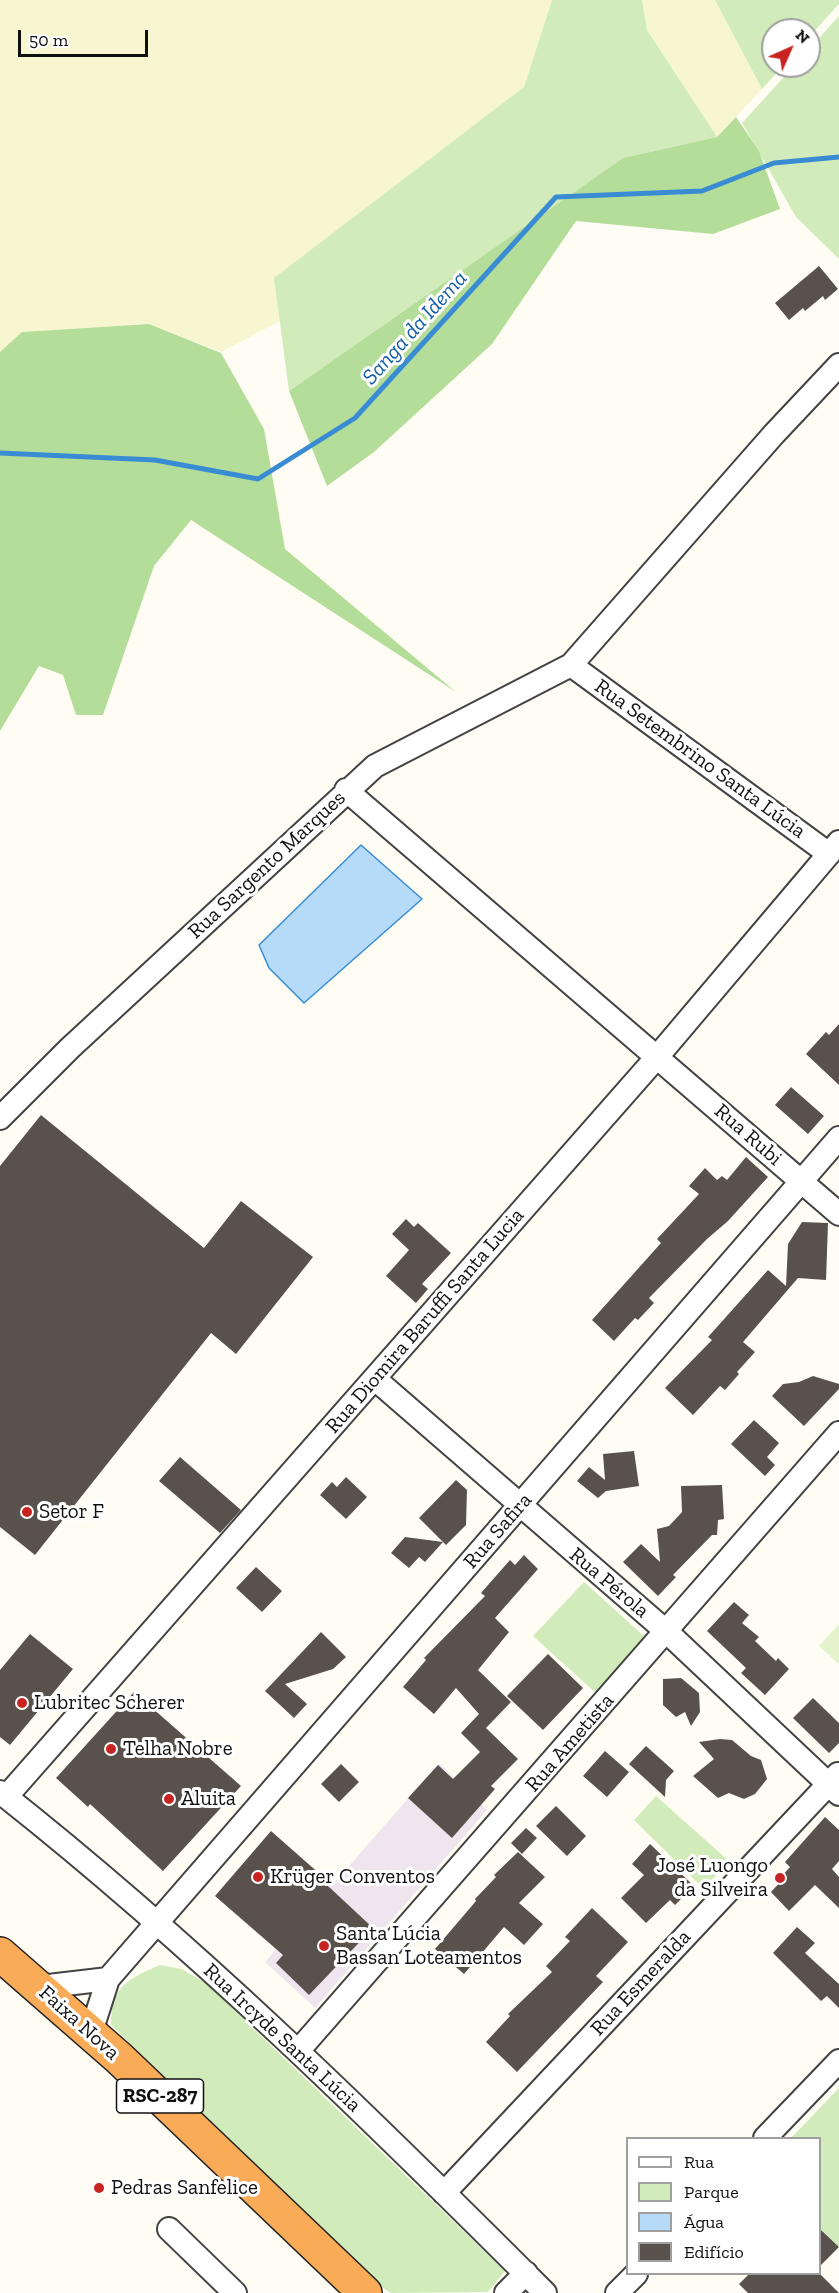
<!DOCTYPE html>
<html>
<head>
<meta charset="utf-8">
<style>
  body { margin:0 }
  #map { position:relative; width:839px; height:2293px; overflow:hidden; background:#fffdf3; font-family:"Zilla Slab",serif }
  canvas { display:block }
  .legend { position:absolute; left:626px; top:2137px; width:195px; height:138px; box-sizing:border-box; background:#fff; border:2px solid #9f9f9f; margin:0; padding:8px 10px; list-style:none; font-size:18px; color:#101010 }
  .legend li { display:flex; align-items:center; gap:12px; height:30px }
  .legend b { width:30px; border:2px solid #9f9f9f }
  .north { position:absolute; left:761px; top:18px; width:60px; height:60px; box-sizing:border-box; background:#fff; border:2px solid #9f9f9f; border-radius:50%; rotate:45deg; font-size:16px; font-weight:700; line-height:24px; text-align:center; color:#101010 }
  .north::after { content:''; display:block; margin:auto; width:21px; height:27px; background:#c72421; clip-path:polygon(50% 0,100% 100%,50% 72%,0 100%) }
  .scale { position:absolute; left:18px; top:30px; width:130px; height:27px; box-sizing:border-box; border:3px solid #101010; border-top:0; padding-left:8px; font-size:18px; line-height:21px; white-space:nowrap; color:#101010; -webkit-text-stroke:4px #fff; paint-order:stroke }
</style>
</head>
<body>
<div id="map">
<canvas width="839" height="2293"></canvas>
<ul class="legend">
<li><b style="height:8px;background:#fff"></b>Rua</li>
<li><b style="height:16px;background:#d1ecba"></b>Parque</li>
<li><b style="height:16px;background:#b5dbf9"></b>Água</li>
<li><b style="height:16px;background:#59524c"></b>Edifício</li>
</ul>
<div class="north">N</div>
<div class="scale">50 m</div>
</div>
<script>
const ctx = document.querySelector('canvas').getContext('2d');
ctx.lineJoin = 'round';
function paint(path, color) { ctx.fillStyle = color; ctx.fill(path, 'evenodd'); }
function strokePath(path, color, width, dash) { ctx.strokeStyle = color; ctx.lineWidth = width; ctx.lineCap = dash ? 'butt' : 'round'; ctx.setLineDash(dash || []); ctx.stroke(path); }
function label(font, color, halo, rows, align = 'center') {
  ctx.font = font + ' "Zilla Slab",serif'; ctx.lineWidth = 6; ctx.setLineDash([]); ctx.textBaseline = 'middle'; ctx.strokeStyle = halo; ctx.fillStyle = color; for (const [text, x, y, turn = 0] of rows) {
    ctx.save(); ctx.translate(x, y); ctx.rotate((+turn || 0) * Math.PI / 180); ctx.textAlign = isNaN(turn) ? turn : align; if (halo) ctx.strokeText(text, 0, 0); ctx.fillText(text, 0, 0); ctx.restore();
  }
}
const industrial = new Path2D(`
  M439,1763L487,1810L315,2008L265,1962Z`);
const farmland = new Path2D(`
  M0,0H552L524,87L275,278L282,320L221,352L149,324L22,332L0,352Z
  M642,0H715L762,89L717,137L647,30Z`);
const green = new Path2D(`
  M552,0H642L647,30L717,137L623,158L289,391L274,278L524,87Z
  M715,0H839V4L809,37V30H773V66H783L762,89Z
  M839,16V259L796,217L742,123L794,66H809V49Z
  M584,1582L645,1637L597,1694L533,1636Z
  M656,1796L730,1862L703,1888L634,1820Z
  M160,1965L182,1969L207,1984L505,2271L488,2292L391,2293L383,2288L111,2025C111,1987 127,1979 160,1965Z
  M839,2088V2247L820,2228V2138H791Z`);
const forest = new Path2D(`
  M736,117L759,151L780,209L713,234L576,221L492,344L374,452L327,486L289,391L623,158L717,137Z
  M149,324L221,353L264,429L285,549L456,692L191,520L154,566L103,715H76L63,675L39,666L0,731V352L22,332Z`);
const pitch = new Path2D(`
  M839,1624V1664L819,1646Z`);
const water = new Path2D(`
  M361,845L422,899L304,1003L269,968L259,945Z`);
const stream = new Path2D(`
  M0,453L155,460L258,479L355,418L556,197L702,191L774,163L839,157`);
const building = new Path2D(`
  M819,266L838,289L825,300L823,296L805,311L803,308L789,320L775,303Z
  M839,1024V1085L806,1054L826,1032L829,1035Z
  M791,1087L824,1116L808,1134L775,1105Z
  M41,1115L204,1248L241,1201L313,1257L236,1354L211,1333L35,1555L0,1527V1166Z
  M746,1157L768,1177L728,1221L707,1239L649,1298L654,1303L638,1320L635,1318L614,1341L592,1320L661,1243L657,1239L699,1194L689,1186L705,1168L717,1180L722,1176L727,1180Z
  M406,1219L414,1227L418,1223L451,1253L422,1284L428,1289L416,1303L386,1276L409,1250L392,1234Z
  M802,1222L828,1223L826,1280L798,1278L743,1342L755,1352L737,1372L739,1374L725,1390L720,1386L693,1415L665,1388L712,1340L708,1337L768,1270L786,1286L788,1244Z
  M813,1376L839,1384V1389L804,1426L772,1396L783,1384L799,1382Z
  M754,1420L779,1443L767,1457L775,1465L765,1476L731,1444Z
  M634,1451L639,1486L606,1491L598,1498L577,1481L589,1467L605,1480L603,1454Z
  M180,1457L241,1510L220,1533L159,1481Z
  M346,1477L367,1497L346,1519L320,1495L332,1482L337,1487Z
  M456,1480L467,1490L466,1525L446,1545L443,1542L425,1562L419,1557L409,1568L391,1553L405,1537L443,1542L419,1518Z
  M722,1485L724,1519L718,1520L717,1535H712L673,1575L676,1577L658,1596L623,1562L641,1544L660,1562L657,1529L669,1526L682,1512L681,1486Z
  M524,1555L538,1569L495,1618L509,1632L478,1670L511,1702L486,1728L518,1759L491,1786L495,1789L452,1838L408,1798L438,1765L453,1779L480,1752L461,1733L479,1714L456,1688L434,1714L403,1687L426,1660L424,1658L485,1596L481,1593L510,1560L515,1565Z
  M256,1567L282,1591L262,1612L236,1588Z
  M734,1602L749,1615L742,1623L759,1637L755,1641L776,1661L778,1658L789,1669L765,1695L741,1673L746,1668L707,1631Z
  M321,1632L346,1657L333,1669L285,1684L307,1704L294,1718L265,1691Z
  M30,1634L73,1669L10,1745L0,1737V1670Z
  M548,1654L583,1688L543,1730L507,1696Z
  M681,1678L699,1693L700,1712L691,1726L685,1712L676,1717L663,1705V1679Z
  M134,1692L241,1786L163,1871L90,1804L88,1807L56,1778Z
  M813,1698L839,1723V1743L829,1753L793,1718Z
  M720,1739L732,1740L751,1756L761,1760L767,1779L755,1794L744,1799L729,1793L718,1798L693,1776L714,1759L699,1742Z
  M646,1746L674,1771L666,1780L665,1797L629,1764Z
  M605,1751L629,1772L607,1797L583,1776Z
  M341,1764L359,1782L339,1802L321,1784Z
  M556,1806L586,1836L567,1856L536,1826Z
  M825,1817L839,1830V1861L832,1869L839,1877V1908L815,1885L789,1911L771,1892L782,1880L780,1878L790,1867L785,1862Z
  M526,1828L537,1838L522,1854L511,1843Z
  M271,1831L330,1883L328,1886L373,1928L309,1995L276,1963L283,1955L215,1896Z
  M650,1844L694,1886L675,1905L670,1900L646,1923L621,1898L644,1875L632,1864Z
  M518,1852L545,1877L519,1903L543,1924L524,1945L504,1927L464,1974L435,1949L476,1901L475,1899L496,1877L494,1875Z
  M592,1908L628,1942L596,1976L603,1982L517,2072L486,2042L510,2016L508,2014L552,1972L546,1966L570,1941L565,1937Z
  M797,1927L815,1943L805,1953L839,1984V2008L827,1996L821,2001L773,1953Z
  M819,2228L839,2247L819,2267Z
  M749,2274H820L839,2293H748L739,2284Z`);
const minor = new Path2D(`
  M571,665L829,854
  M346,790L839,1214
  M0,1118L70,1048L375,766L571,665L774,434L839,365
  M375,1379L667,1632L839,1794
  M0,1792C194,1945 371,2119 545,2293
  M6,1797L657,1057L839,842
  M40,1987L108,1979
  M91,2032L108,1979L839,1138
  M298,2051L839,1433
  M765,2138L839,2061
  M444,2193L838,1774
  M169,2229L235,2293
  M506,2293L526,2273
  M617,2293L636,2274`);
const highway = new Path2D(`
  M0,1954L119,2058L365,2293`);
const markers = [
  [27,1512,6,"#c72421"],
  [22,1703,6,"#c72421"],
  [111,1749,6,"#c72421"],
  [169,1799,6,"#c72421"],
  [258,1877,6,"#c72421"],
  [780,1878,6,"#c72421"],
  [324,1946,6,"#c72421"],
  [99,2188,6,"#c72421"]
];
const shields = [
  [160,2096,87]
];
const shieldNames = [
  ["RSC-287",160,2096]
];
const streetNames = [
  ["Rua Setembrino Santa Lúcia",700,759,36],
  ["Rua Sargento Marques",267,865,-43],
  ["Rua Rubi",748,1135,41],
  ["Rua Diomira Baruffi Santa Lucia",425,1321,-49],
  ["Rua Safira",498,1531,-49],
  ["Rua Pérola",609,1583,40],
  ["Rua Ametista",570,1743,-49],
  ["Rua Esmeralda",641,1983,-47],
  ["Faixa Nova",79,2023,42],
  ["Rua Ircyde Santa Lúcia",282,2038,43]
];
const poiNames = [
  ["Setor F",39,1512],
  ["Lubritec Scherer",34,1703],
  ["Telha Nobre",123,1749],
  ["Aluita",181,1799],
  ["José Luongo",768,1866,"right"],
  ["da Silveira",768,1890,"right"],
  ["Krüger Conventos",270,1877],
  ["Santa Lúcia",336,1934],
  ["Bassan Loteamentos",336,1958],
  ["Pedras Sanfelice",111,2188]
];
const waterNames = [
  ["Sanga da Idema",415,328,-48]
];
paint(industrial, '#eee5ef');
paint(farmland, '#f7f6d1');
paint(green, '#d1ecba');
paint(forest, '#b3dd99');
paint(pitch, '#e3f3cc');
paint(water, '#b5dbf9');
strokePath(water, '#398cd3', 1.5);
strokePath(stream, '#398cd3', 5);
paint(building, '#59524c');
strokePath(minor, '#434343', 26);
strokePath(highway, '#212121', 36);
strokePath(minor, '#fff', 22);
strokePath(highway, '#f9ab57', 33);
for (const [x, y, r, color] of markers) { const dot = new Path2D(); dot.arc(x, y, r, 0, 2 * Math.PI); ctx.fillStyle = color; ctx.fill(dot); strokePath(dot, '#fff', 2); }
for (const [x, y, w] of shields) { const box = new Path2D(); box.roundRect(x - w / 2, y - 17, w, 34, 4.5); ctx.fillStyle = '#fff'; ctx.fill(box); strokePath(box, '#101010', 1.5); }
label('bold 20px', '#101010', null, shieldNames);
label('21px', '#101010', '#fff', streetNames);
label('21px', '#101010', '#fff', poiNames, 'left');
label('italic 22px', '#135ea9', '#fff', waterNames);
</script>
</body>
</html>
